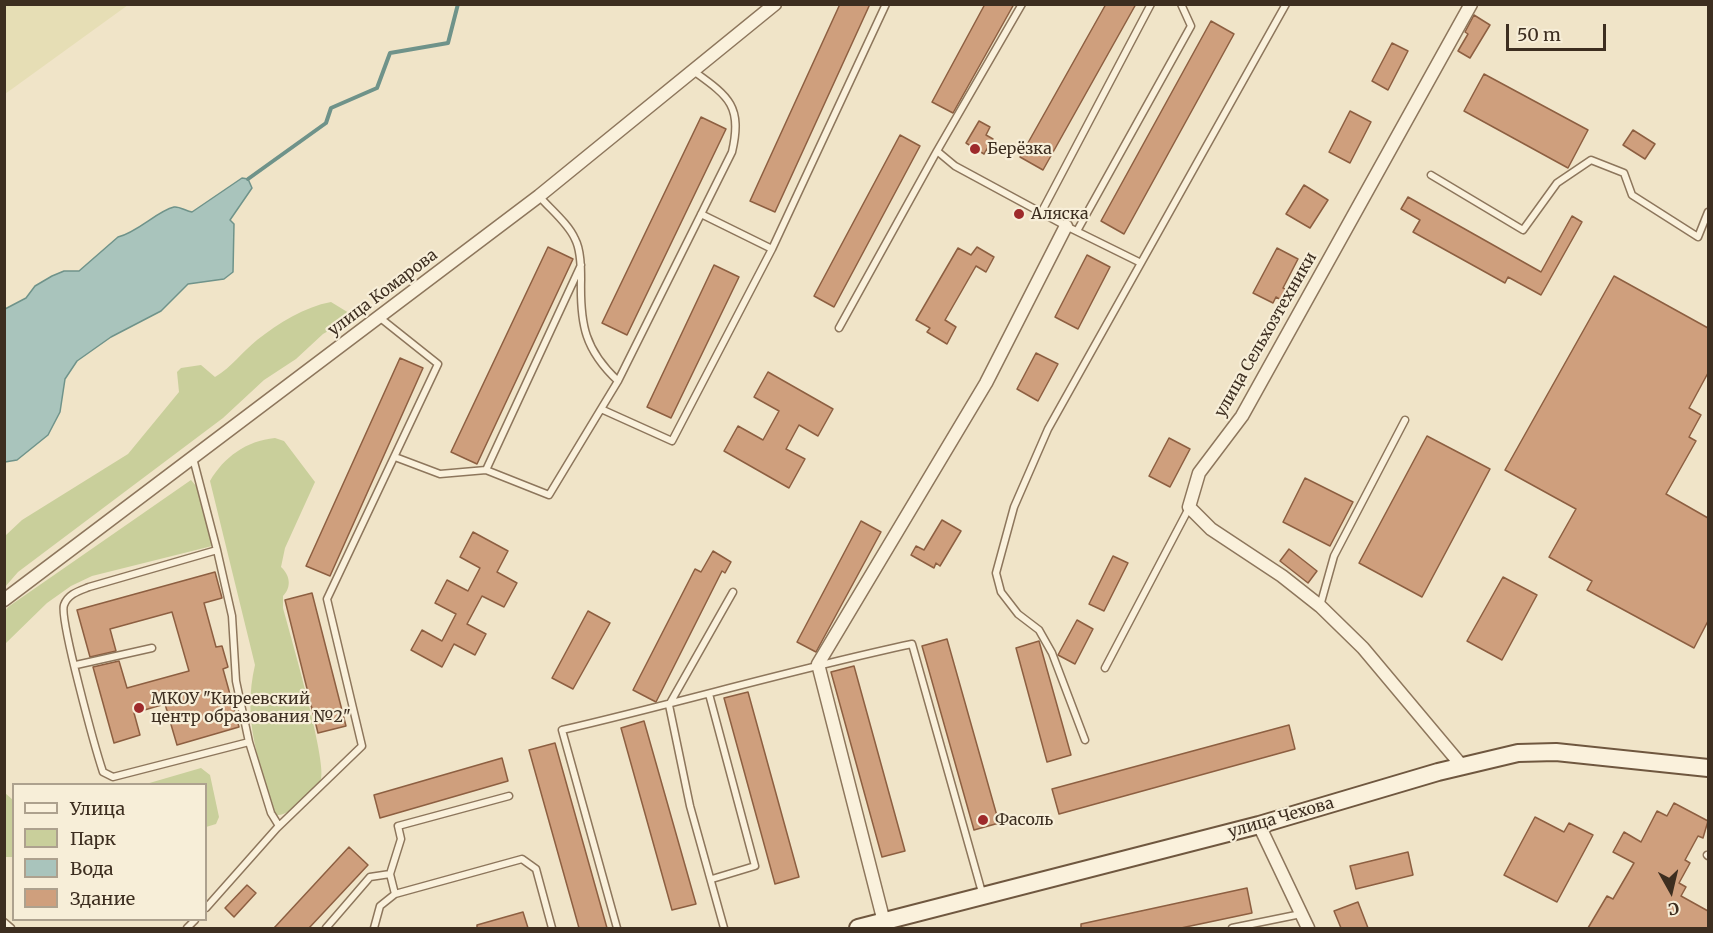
<!DOCTYPE html>
<html>
<head>
<meta charset="utf-8">
<style>
  body { margin:0 }
  #map { position:relative; width:1713px; height:933px; overflow:hidden; background:#f0e4c8; font-family:Merriweather,serif }
  canvas { display:block }
  .frame { position:absolute; inset:0; border:6px solid #3d2e20; pointer-events:none }
  .legend { position:absolute; left:12px; top:783px; width:195px; height:138px; box-sizing:border-box; background:#f7eed8; border:2px solid #ada18e; margin:0; padding:8px 10px; list-style:none; font-size:18px; color:#3d2e20 }
  .legend li { display:flex; align-items:center; gap:12px; height:30px }
  .legend b { width:30px; border:2px solid #ada18e }
  .north { position:absolute; left:1641px; top:861px; width:60px; height:60px; -webkit-text-stroke:4px #f7eed8; paint-order:stroke; rotate:172deg; font-size:16px; font-weight:700; line-height:24px; text-align:center; color:#3d2e20 }
  .north::after { content:''; display:block; margin:auto; width:21px; height:27px; background:#3d2e20; clip-path:polygon(50% 0,100% 100%,50% 72%,0 100%) }
  .scale { position:absolute; left:1506px; top:24px; width:100px; height:27px; box-sizing:border-box; border:3px solid #3d2e20; border-top:0; padding-left:8px; font-size:18px; line-height:21px; white-space:nowrap; color:#3d2e20; -webkit-text-stroke:4px #f7eed8; paint-order:stroke }
</style>
</head>
<body>
<div id="map">
<canvas width="1713" height="933"></canvas>
<div class="frame"></div>
<ul class="legend">
<li><b style="height:8px;background:#faf1dc"></b>Улица</li>
<li><b style="height:16px;background:#c9cf9b"></b>Парк</li>
<li><b style="height:16px;background:#a9c4bc"></b>Вода</li>
<li><b style="height:16px;background:#cf9f7d"></b>Здание</li>
</ul>
<div class="north">С</div>
<div class="scale">50 m</div>
</div>
<script>
const ctx = document.querySelector('canvas').getContext('2d');
ctx.lineJoin = 'round';
function paint(path, color) { ctx.fillStyle = color; ctx.fill(path, 'evenodd'); }
function strokePath(path, color, width, dash) { ctx.strokeStyle = color; ctx.lineWidth = width; ctx.lineCap = dash ? 'butt' : 'round'; ctx.setLineDash(dash || []); ctx.stroke(path); }
function label(font, color, halo, rows, align = 'center') {
  ctx.font = font + ' Merriweather,serif'; ctx.lineWidth = 4.5; ctx.setLineDash([]); ctx.textBaseline = 'middle'; ctx.strokeStyle = halo; ctx.fillStyle = color; for (const [text, x, y, turn = 0] of rows) {
    ctx.save(); ctx.translate(x, y); ctx.rotate((+turn || 0) * Math.PI / 180); ctx.textAlign = isNaN(turn) ? turn : align; if (halo) ctx.strokeText(text, 0, 0); ctx.fillText(text, 0, 0); ctx.restore();
  }
}
const farmland = new Path2D(`
  M5,4H128V5L5,94Z`);
const green = new Path2D(`
  M331,302L349,313L342,323L323,334L296,359L264,380L223,418L18,572L5,587V536L22,520L128,454L179,392L177,372L181,368L201,365L215,377C232,367 242,352 257,340C279,323 304,307 331,302Z
  M275,438L284,441L315,482L285,548L281,567C290,575 292,587 283,596V608C290,634 327,761 321,779C317,789 306,795 299,802C292,808 286,816 276,815C259,762 242,721 255,665L210,481C224,457 246,441 275,438Z
  M191,480L197,487L212,546L92,576L71,586L47,603L5,644V611L8,607Z
  M201,768L210,775L219,817L216,824L206,827V784H146Z
  M5,793L13,800V857H5Z`);
const water = new Path2D(`
  M242,178L248,179L252,188L230,220L234,224L233,272L224,279L188,284L161,311L111,337L77,361L65,379L60,412L48,435L17,460L5,462V309L26,298L35,286L52,276L64,271H79L118,237C138,232 157,211 174,207C179,206 186,211 192,212Z`);
const stream = new Path2D(`
  M248,179L326,123L331,108L377,88L390,53L448,43L458,4`);
const building = new Path2D(`
  M840,4H870L775,212L750,201Z
  M985,4H1014L953,113L932,102Z
  M1106,4H1136L1043,170L1020,157Z
  M1474,15L1490,25L1470,58L1458,51L1468,34L1465,32Z
  M1211,21L1234,34L1124,234L1101,221Z
  M1392,43L1408,51L1388,90L1372,81Z
  M1484,74L1588,130L1568,168L1464,111Z
  M1350,111L1371,122L1350,163L1329,152Z
  M701,117L726,129L627,335L602,323Z
  M979,121L990,127L986,135L993,139L984,154L966,143Z
  M1633,130L1655,144L1645,159L1623,145Z
  M900,135L920,146L834,307L814,296Z
  M1304,185L1328,200L1310,228L1286,214Z
  M1408,197L1541,272L1572,216L1582,222L1541,295L1508,277L1505,283L1413,232L1420,220L1401,209Z
  M548,247L573,259L477,464L451,452Z
  M977,247L994,257L986,272L976,266L945,320L956,327L947,344L927,332L930,328L916,320L958,248L971,255Z
  M1277,248L1298,259L1283,288L1287,290L1281,300L1276,297L1273,303L1253,293Z
  M1087,255L1110,267L1078,329L1055,317Z
  M714,265L739,277L671,418L647,407Z
  M1614,276L1708,328V373L1689,408L1701,415L1689,437L1696,441L1666,494L1708,518V621L1694,648L1587,590L1592,581L1549,557L1576,509L1505,470Z
  M1036,353L1058,364L1038,401L1017,389Z
  M400,358L423,368L330,576L306,566Z
  M768,372L833,409L818,436L799,425L786,449L805,459L789,488L724,451L738,426L763,440L779,411L754,397Z
  M1427,436L1490,469L1422,597L1359,563Z
  M1169,438L1190,449L1170,487L1149,476Z
  M1305,478L1353,502L1330,546L1283,522Z
  M942,520L961,531L940,566L936,563L934,568L911,555L916,546L924,550Z
  M861,521L881,532L816,652L797,642Z
  M473,532L508,551L497,572L517,583L504,607L482,596L467,624L486,634L475,655L454,644L442,667L411,650L422,630L442,641L456,614L435,603L447,580L468,591L480,568L460,557Z
  M1289,549L1317,571L1308,583L1280,561Z
  M713,551L731,562L725,573L722,571L656,702L633,690L695,569L701,572Z
  M1113,556L1128,563L1104,611L1089,604Z
  M215,572L222,598L204,603L216,647L222,646L228,667L223,669L239,727L177,745L165,704L134,713L140,735L114,743L93,667L119,661L127,688L189,671L172,612L110,629L116,651L90,657L77,610Z
  M1503,577L1537,595L1502,660L1467,641Z
  M312,593L346,726L318,733L285,600Z
  M588,611L610,623L573,689L552,678Z
  M1077,620L1093,629L1075,664L1058,655Z
  M947,639L999,823L974,830L922,646Z
  M1039,641L1071,755L1047,762L1016,648Z
  M854,666L905,851L882,857L831,672Z
  M748,692L799,877L775,884L724,698Z
  M644,721L696,904L672,910L621,728Z
  M1289,725L1295,749L1059,814L1052,789Z
  M555,743L607,928H579L529,750Z
  M502,758L508,781L380,818L374,795Z
  M1674,803L1708,821L1703,838L1698,836L1685,860L1690,863L1679,883L1686,887L1681,896L1708,911V928H1588L1607,896L1613,899L1634,863L1613,852L1624,832L1641,842L1657,811L1667,816Z
  M1535,817L1564,832L1569,823L1593,835L1557,902L1504,875Z
  M349,847L368,865L309,928H274Z
  M1408,852L1413,875L1356,889L1350,866Z
  M247,885L256,893L234,917L225,908Z
  M1247,888L1252,913L1181,928H1081V924Z
  M1358,902L1368,928H1341L1334,911Z
  M523,912L528,928H477V925Z`);
const service = new Path2D(`
  M1022,4L937,151L955,166L1066,226L1141,263
  M1431,175L1523,230L1557,183L1591,160L1624,173L1632,195L1698,237L1708,212
  M539,196C550,209 568,223 575,239C581,250 581,268 581,280C580,325 585,350 618,381
  M1041,213L1151,4
  M701,214L772,249
  M1077,231L1191,26L1181,4
  M839,328L937,151
  M601,409L618,381L732,152C743,105 728,96 692,70
  M395,457L440,474L486,470L549,495L601,409L672,441L772,249L886,4
  M193,458L217,550L89,587C79,591 68,594 64,605C59,618 96,751 103,772L113,777L249,742L236,681L232,616L217,550
  M486,470L581,265
  M1320,606L1334,556L1405,420
  M76,665L152,648
  M1105,668L1189,508
  M709,694L755,866L712,879
  M1085,740L1052,653L1039,630L1018,614L1001,592L996,573L1014,507L1048,429L1286,4
  M249,742L271,813L279,826
  M509,796L398,826L401,839L390,874L395,894L522,859L536,869L552,928
  M1707,855L1708,856
  M206,908L277,828L362,746L327,599L438,364L379,317
  M4,922L11,928
  M187,928L195,920
  M326,928L370,877L390,874
  M374,928L380,906L395,894
  M617,928L562,730C679,703 794,669 912,644L983,896
  M724,928L690,806L669,705L733,592
  M1232,928L1301,914`);
const minor = new Path2D(`
  M4,600L539,196L775,4
  M1462,766L1363,648L1320,606L1282,576L1211,529L1189,507L1199,473L1242,416L1471,4
  M1259,825L1308,928
  M884,922L818,664L986,383L1066,226`);
const secondary = new Path2D(`
  M858,928L1259,825L1438,772L1518,753L1556,752L1708,768`);
const markers = [
  [975,149,6,"#9e2a2b"],
  [1019,214,6,"#9e2a2b"],
  [139,708,6,"#9e2a2b"],
  [983,820,6,"#9e2a2b"]
];
const poiNames = [
  ["Берёзка",987,149],
  ["Аляска",1031,214],
  ["МКОУ \"Киреевский",151,699],
  ["центр образования №2\"",151,717],
  ["Фасоль",995,820]
];
const streetNames = [
  ["улица Комарова",383,293,-37],
  ["улица Сельхозтехники",1266,335,-60],
  ["улица Чехова",1281,818,-16]
];
paint(farmland, '#e6deb5');
paint(green, '#c9cf9b');
paint(water, '#a9c4bc');
strokePath(water, '#6f938a', 1.5);
strokePath(stream, '#6f938a', 4);
paint(building, '#cf9f7d');
strokePath(building, '#8d5f41', 1.5);
strokePath(service, '#8d765c', 9);
strokePath(minor, '#8d765c', 15);
strokePath(secondary, '#6f573f', 20);
strokePath(service, '#faf1dc', 6);
strokePath(minor, '#faf1dc', 12);
strokePath(secondary, '#faf1dc', 16);
for (const [x, y, r, color] of markers) { const dot = new Path2D(); dot.arc(x, y, r, 0, 2 * Math.PI); ctx.fillStyle = color; ctx.fill(dot); strokePath(dot, '#f7eed8', 2); }
label('16px', '#3d2e20', '#f7eed8', poiNames, 'left');
label('16px', '#3d2e20', '#f7eed8', streetNames);
</script>
</body>
</html>
